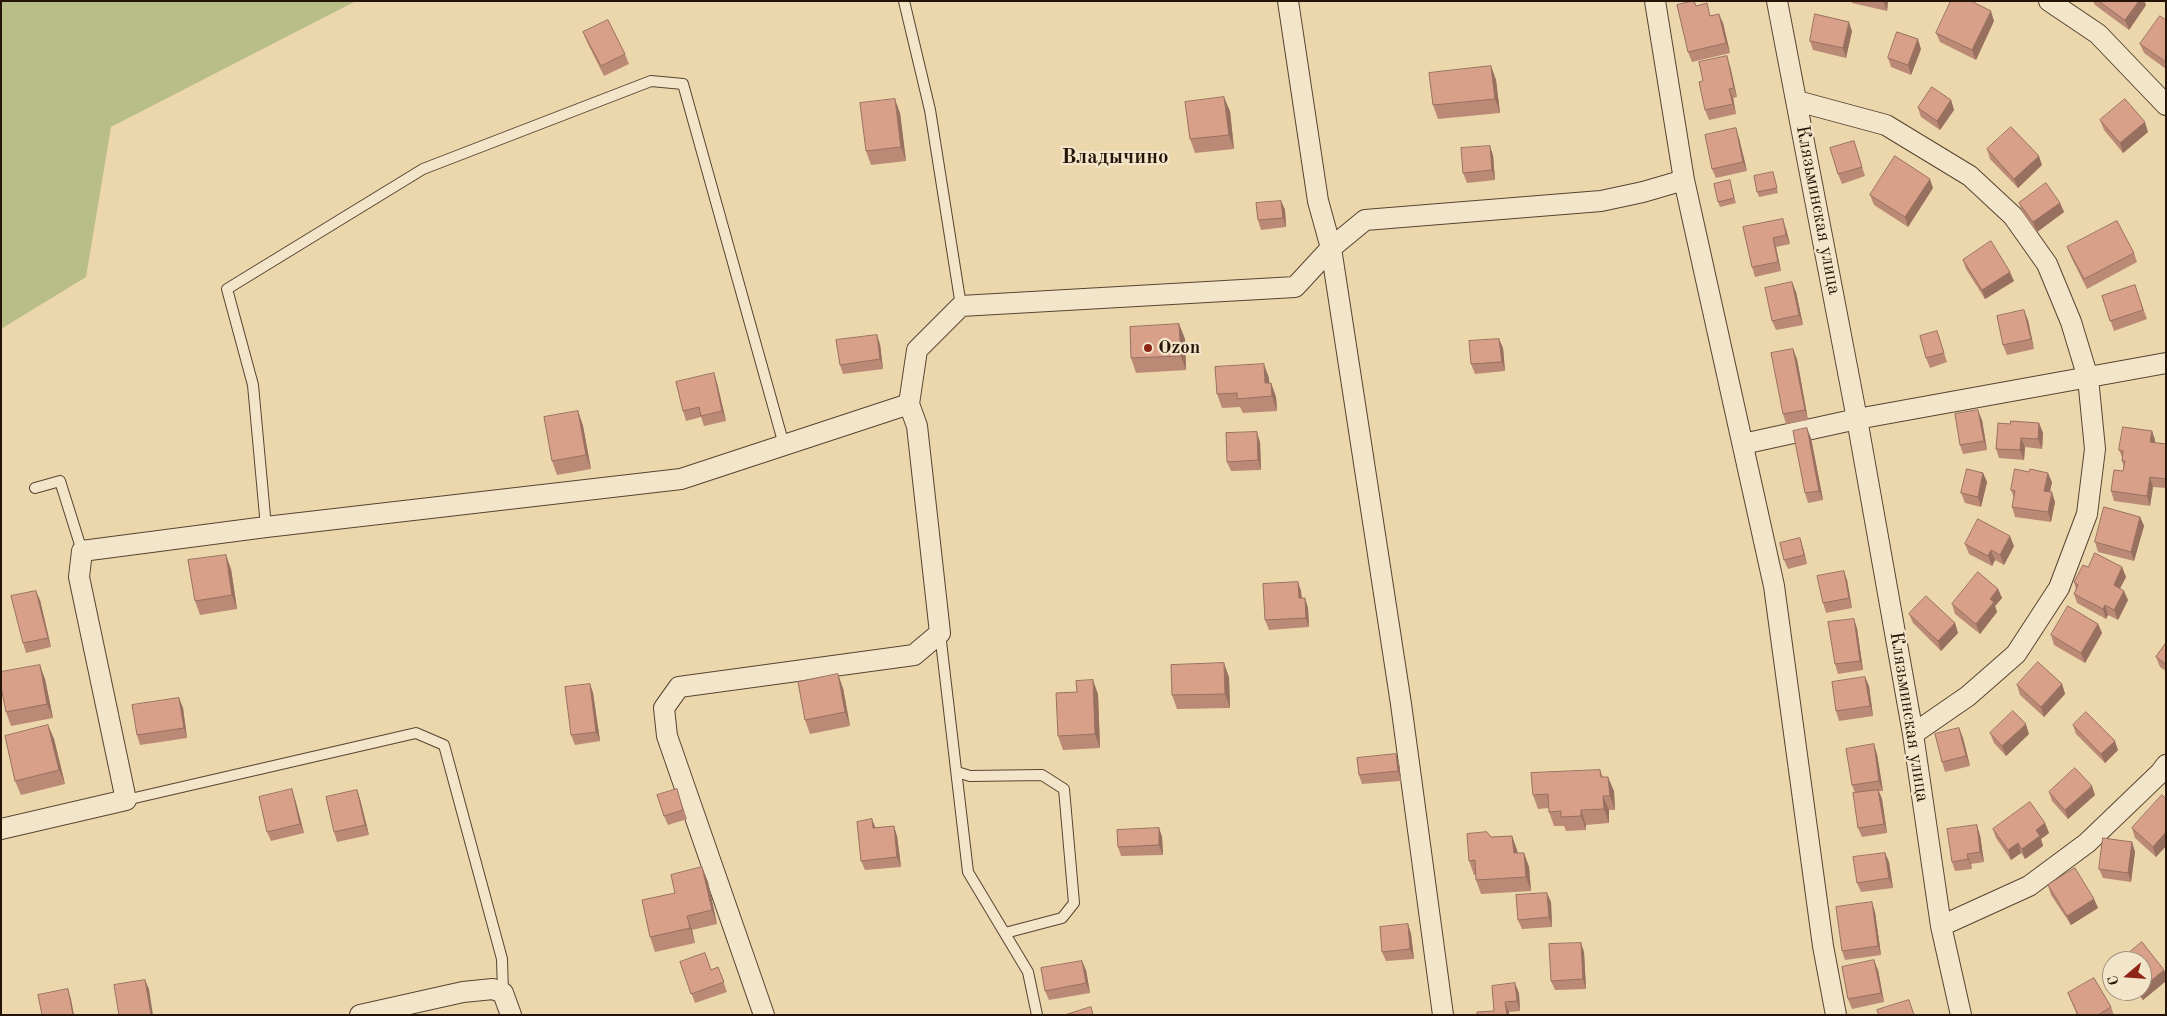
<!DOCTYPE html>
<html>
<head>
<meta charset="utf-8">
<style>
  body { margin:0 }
  #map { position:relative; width:2167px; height:1016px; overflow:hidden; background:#ecd7ad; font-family:"Old Standard TT",serif }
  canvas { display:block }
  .frame { position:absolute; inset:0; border:2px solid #251307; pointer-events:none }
  .north { position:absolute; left:2102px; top:951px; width:50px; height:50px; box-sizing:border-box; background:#f3e5ca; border:1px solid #a1917c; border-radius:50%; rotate:252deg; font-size:14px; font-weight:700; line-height:20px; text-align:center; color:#251307 }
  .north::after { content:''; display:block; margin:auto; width:18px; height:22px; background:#8f2418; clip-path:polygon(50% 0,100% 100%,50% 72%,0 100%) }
</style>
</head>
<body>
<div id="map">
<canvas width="2167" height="1016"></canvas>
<div class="frame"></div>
<div class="north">С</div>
</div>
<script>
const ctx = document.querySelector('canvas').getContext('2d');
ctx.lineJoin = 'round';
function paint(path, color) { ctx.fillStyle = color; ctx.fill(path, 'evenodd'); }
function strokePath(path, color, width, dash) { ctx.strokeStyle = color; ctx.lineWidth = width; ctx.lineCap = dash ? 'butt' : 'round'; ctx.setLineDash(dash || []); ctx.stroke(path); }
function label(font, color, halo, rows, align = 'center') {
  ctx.font = font + ' "Old Standard TT",serif'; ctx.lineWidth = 4.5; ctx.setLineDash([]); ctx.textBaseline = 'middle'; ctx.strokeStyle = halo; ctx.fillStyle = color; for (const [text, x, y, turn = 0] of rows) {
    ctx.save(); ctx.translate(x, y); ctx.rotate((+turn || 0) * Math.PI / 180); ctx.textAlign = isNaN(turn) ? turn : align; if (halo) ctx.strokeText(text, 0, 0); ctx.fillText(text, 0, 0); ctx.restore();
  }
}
const green = new Path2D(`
  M1,1H356L111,127L86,277L1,329Z`);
const lane = new Path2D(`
  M904,1L930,110L961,306
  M35,488L60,481L82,551
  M266,527L253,385L227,289L423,169L651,81L683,84L784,445
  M940,633L968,872L1028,972L1037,1015
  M957,772L970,776L1042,775L1064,789L1074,903L1062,918L1005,933
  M126,800L416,733L444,745L502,959L503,993`);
const street = new Path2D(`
  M1288,1L1318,201L1331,248L1401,704L1443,1015
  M1777,1L1857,419L1913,734L1941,926L1961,1015
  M2049,1L2098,34L2166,105
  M1797,101L1886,125L1970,176L2013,216L2047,264L2071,322L2088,378L2095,449L2087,514L2059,588L2016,654L1968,696L1913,734
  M1684,180L1774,586L1823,946L1836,1015
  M1743,444L1857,419L2166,363
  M1,829L126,800L79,577L82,551L266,527L681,479L909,404L917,350L961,306L1295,287L1331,248L1365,220L1601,201L1643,192L1684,180L1655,1
  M1941,926L2029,886L2087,843L2160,773L2166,765
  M360,1015L463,992L493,989L503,993L511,1015
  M764,1015L667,736L664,708L679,687L914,655L940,633L917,426L909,404`);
const wall = new Path2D(`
  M1694,1L1696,6L1723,23L1730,53L1692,62L1688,52Z
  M1851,1H1888L1887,11L1852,3Z
  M2093,1H2144L2146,5L2129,30L2095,5Z
  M2166,20V69L2144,53L2140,44Z
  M1994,21L1976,60L1940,42L1936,33Z
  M1852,31L1846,58L1813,50L1810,41Z
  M583,32L625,54L629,64L604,76L587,42Z
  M1921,49L1911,75L1891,67L1888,58Z
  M1491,66L1496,80L1500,113L1438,119L1433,105Z
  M1730,66L1737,97L1733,98L1736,114L1709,120L1705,110L1703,81Z
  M1951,100L1954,110L1940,130L1921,117L1918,108Z
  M1230,111L1234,149L1195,153L1190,139Z
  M900,113L906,161L871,165L866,151Z
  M2100,120L2148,132L2123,153L2104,130Z
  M1739,138L1747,171L1716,178L1712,169Z
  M1854,141L1865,176L1842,184L1838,174Z
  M1987,149L2042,165L2018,188L1990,159Z
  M1493,155L1495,180L1467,183L1463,173Z
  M1773,172L1778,193L1759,197L1757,192Z
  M1731,185L1736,203L1720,207L1718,202Z
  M1933,188L1908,227L1874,205L1870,195Z
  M1281,201L1285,210L1286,227L1261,230L1258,220Z
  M2019,203H2060L2064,212L2037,232L2023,213Z
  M1743,227L1786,229L1790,244L1776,247L1781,271L1755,277L1752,267Z
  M2067,247L2134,253L2137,262L2087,289L2071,257Z
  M1963,260L2014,281L1985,299L1966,269Z
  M2135,285L2147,319L2114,331L2102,296Z
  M1796,292L1803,325L1776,330L1772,321Z
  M2028,320L2034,349L2007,355L2003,345Z
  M1179,324L1185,339L1186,370L1136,373L1131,358Z
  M1937,331L1947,362L1930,368L1926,358Z
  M1499,339L1503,348L1505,371L1475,374L1471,364Z
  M880,344L883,369L843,374L840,365Z
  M1797,359L1808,420L1786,424L1783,414Z
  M714,373L717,383L726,421L704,426L701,417L686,421L683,411Z
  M1269,378V383H1271L1276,397L1277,411L1243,413L1240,407L1222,408L1217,394Z
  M578,411L583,426L591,469L557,475L552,461Z
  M1982,420L1987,450L1963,454L1960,445Z
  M2039,423L2043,433L2042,449L2025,447L2024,460L1999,458L1996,449Z
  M2152,431L2155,440V443L2166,444V488L2153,487L2150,506L2114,501L2111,491L2123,471L2124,467L2122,461V457L2119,450Z
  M1811,438L1823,500L1808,503L1805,493Z
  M1260,442L1261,470L1231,471L1227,462Z
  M1983,473L1987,482L1981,507L1965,503L1961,493Z
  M2052,482L2050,492L2055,502L2051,522L2015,517L2012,507L2014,498L2011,490Z
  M2140,517L2144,526L2134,561L2098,552L2095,542Z
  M1800,538L1803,548L1807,564L1788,569L1784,560Z
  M1965,544L2014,546L2004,565L1995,560L1992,566L1969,554Z
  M2088,567H2122L2126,577L2120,588L2128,600L2118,620L2108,615L2106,619L2077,603L2074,594L2076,589L2074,582Z
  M231,569L237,609L200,615L195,601Z
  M1847,580L1852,608L1826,613L1823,603Z
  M1298,582L1301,591L1302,598H1305L1308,608L1309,627L1269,630L1265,620Z
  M1998,589L2002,598L1995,606L1997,612L1980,634L1955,614L1952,604Z
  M40,600L51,647L26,653L23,643Z
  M1909,614L1955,623L1958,633L1941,651L1913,623Z
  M2098,624L2102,633L2085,663L2054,645L2051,635Z
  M1857,628L1863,670L1838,674L1835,664Z
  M2166,643V671L2160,667L2156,657Z
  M1229,677L1230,708L1177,709L1172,695Z
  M1865,677L1869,686L1873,716L1839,721L1836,711Z
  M45,679L53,718L11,726L6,712Z
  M590,684L593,693L600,741L575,745L571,735Z
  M2062,684L2065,694L2044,717L2020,695L2017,685Z
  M843,688L850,726L810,734L805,720Z
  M1098,694L1100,748L1063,750L1058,736Z
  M179,698L183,708L187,738L140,745L137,735Z
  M48,725L54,739L65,784L21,795L15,781Z
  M2073,725L2118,750L2105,763L2076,734Z
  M1959,728L1963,738L1970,766L1945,772L1942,762Z
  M1990,733L2029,734L2006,756L1994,743Z
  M1396,754L1399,763L1401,781L1362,784L1359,775Z
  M1877,754L1883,791H1879L1882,799L1887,833L1862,837L1858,828L1855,793L1852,785Z
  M1600,770L1603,777L1614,791L1615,810H1609V823L1586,825V830L1566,831L1564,826H1554L1549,812V808L1538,809L1533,795Z
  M677,789L687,819L668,825L664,816Z
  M357,790L360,799L369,835L337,842L334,832Z
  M2049,792L2095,795L2068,819L2052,801Z
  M295,799L304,833L271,841L267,832Z
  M2166,799V846L2156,857L2135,838L2132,828Z
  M2045,823L2049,833L2041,839L2043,846L2025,859L2021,853L2011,860L1996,838L1993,829Z
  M876,828L897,836L901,867L865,870L861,861Z
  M1159,828L1162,837L1163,855L1121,856L1118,847Z
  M1980,835L1984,862L1971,864L1972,869L1955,871L1952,862Z
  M1512,836L1517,850L1518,853H1524L1529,867L1531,891L1481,894L1476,880V875H1474L1469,861L1491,837Z
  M2132,842L2135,852L2131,882L2103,878L2099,869Z
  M1885,853L1889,862L1893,888L1861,892L1857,883Z
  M702,867L708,882L717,924L692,930L695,943L655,952L650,937L675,893Z
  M2048,885L2094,899L2098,908L2071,925L2051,895Z
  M1551,902L1552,927L1522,929L1518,920Z
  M1875,912L1881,955L1845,960L1842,951Z
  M1408,924L1411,934L1414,959L1386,961L1382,952Z
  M1581,943L1584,952L1586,989L1555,990L1551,981Z
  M680,962L711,970L718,967L727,992L695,1003Z
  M1086,970L1090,993L1049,1000L1045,991Z
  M1878,970L1884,1002L1852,1009L1848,999Z
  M2166,974V981L2143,1000L2135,991H2142Z
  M1519,993L1520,1011L1509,1012L1494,1011Z
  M2068,993L2111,1007L2114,1015H2077Z`);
const shadedWall = new Path2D(`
  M1883,1H1888L1887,11Z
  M2139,1H2144L2146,5L2129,30L2125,20Z
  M1991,11L1994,21L1976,60L1972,50Z
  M1719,14L1723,23L1730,53L1726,43Z
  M1849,22L1852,31L1846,58L1843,48Z
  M1918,39L1921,49L1911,75L1908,65Z
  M1727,56L1730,66L1737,97L1734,88Z
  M1491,66L1496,80L1500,113L1495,99Z
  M1729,89L1733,98L1736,114L1733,104Z
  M1224,97L1230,111L1234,149L1229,135Z
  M895,99L900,113L906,161L901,147Z
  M1951,100L1954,110L1940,130L1937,121Z
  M2145,122L2148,132L2123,153L2120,143Z
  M1736,128L1739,138L1747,171L1743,162Z
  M1490,146L1493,155L1495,180L1492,170Z
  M2039,156L2042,165L2018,188L2014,179Z
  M1930,179L1933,188L1908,227L1905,217Z
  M1281,201L1285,210L1286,227L1283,218Z
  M2060,203L2064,212L2037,232L2033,222Z
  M1783,219L1786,229L1790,244L1786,235Z
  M1773,238L1776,247L1781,271L1778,262Z
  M2010,272L2014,281L1985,299L1982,290Z
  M1792,282L1796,292L1803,325L1799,315Z
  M2024,310L2028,320L2034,349L2031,339Z
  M1179,324L1185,339L1186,370L1181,356Z
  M877,335L880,344L883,369L880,359Z
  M1499,339L1503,348L1505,371L1502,362Z
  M1793,349L1797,359L1808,420L1805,410Z
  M1264,364L1269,378L1270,397L1265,383Z
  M714,373L717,383L726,421L722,411Z
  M1271,383L1276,397L1277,411L1272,396Z
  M1978,410L1982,420L1987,450L1984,441Z
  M578,411L583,426L591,469L586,455Z
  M2039,423L2043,433L2042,449L2038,439Z
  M1807,428L1811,438L1823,500L1819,491Z
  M2152,431L2155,440L2154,451L2150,442Z
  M1257,432L1260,442L1261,470L1258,460Z
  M2021,438L2025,447L2024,460L2020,450Z
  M1983,473L1987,482L1981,507L1978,497Z
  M2048,473L2052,482L2048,500L2044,491Z
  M2150,477L2153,487L2150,506L2147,496Z
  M2052,492L2055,502L2051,522L2048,512Z
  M2140,517L2144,526L2134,561L2131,552Z
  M2010,536L2014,546L2004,565L2000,555Z
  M1800,538L1803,548L1807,564L1804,555Z
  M1991,550L1995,560L1992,566L1988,556Z
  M226,555L231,569L237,609L232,595Z
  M2122,567L2126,577L2117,594L2114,585Z
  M1844,571L1847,580L1852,608L1849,598Z
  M1298,582L1301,591L1302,608L1299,598Z
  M1998,589L2002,598L1995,606L1997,612L1980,634L1976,624L1990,599Z
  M36,591L40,600L51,647L48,638Z
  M2124,591L2128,600L2118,620L2114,610Z
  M1305,598L1308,608L1309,627L1306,618Z
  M2105,605L2108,615L2106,619L2103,609Z
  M1854,619L1857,628L1863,670L1860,661Z
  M1955,623L1958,633L1941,651L1938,641Z
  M2098,624L2102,633L2085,663L2081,653Z
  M1224,663L1229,677L1230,708L1225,694Z
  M40,665L45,679L53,718L47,704Z
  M838,674L843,688L850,726L845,712Z
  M1865,677L1869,686L1873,716L1870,706Z
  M1093,680L1098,694L1100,748L1095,734Z
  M590,684L593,693L600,741L596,732Z
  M2062,684L2065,694L2044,717L2041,707Z
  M179,698L183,708L187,738L184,728Z
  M2026,724L2029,734L2006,756L2002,746Z
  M48,725L54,739L65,784L59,770Z
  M1959,728L1963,738L1970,766L1966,756Z
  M2115,741L2118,750L2105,763L2101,754Z
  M1874,744L1877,754L1883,791L1879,781Z
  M1396,754L1399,763L1401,781L1398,771Z
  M1608,777L1614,791L1615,810L1610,796Z
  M2092,786L2095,795L2068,819L2065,810Z
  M292,789L295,799L304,833L300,824Z
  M357,790L360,799L369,835L365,825Z
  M1878,790L1882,799L1887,833L1884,824Z
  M1603,796L1609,810V823L1604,809Z
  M1581,810L1586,825V830L1581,816Z
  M872,819L876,829L873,828Z
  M2045,823L2049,833L2041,839L2043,846L2025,859L2022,849L2036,830Z
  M1977,825L1980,835L1984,862L1980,852Z
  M894,826L897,836L901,867L897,857Z
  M1159,828L1162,837L1163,855L1159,845Z
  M2166,832V846L2156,857L2153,847Z
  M1512,836L1517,850L1519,868L1514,853Z
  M2132,842L2135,852L2131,882L2128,873Z
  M2018,843L2021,853L2011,860L2008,850Z
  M1524,853L1529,867L1531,891L1526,877Z
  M1885,853L1889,862L1893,888L1889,878Z
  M1967,854L1971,864L1972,869L1968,859Z
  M702,867L708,882L717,924L712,910Z
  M1547,893L1551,902L1552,927L1549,917Z
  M2094,899L2098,908L2071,925L2067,916Z
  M1872,902L1875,912L1881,955L1878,946Z
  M687,916L692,930L695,943L690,928Z
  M1408,924L1411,934L1414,959L1410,949Z
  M1581,943L1584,952L1586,989L1583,979Z
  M1874,960L1878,970L1884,1002L1881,993Z
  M1082,961L1086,970L1090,993L1086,983Z
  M2164,970L2166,974V981L2143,1000L2139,991H2142V988Z
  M145,980L149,989L153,1015H151Z
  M1515,983L1519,993L1520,1011L1517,1001Z
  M68,989L71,999L74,1015H73Z
  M1505,1002L1509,1012V1015H1507Z`);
const building = new Path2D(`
  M1693,1H1694L1696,6L1707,3L1710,16L1719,14L1726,43L1688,52L1677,5Z
  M1951,1H1971L1991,11L1972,50L1936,33Z
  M2099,1H2139L2125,20Z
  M1815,14L1849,22L1843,48L1810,41Z
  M2160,16L2166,20V62L2140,44Z
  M608,20L625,54L601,66L583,32Z
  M1897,32L1918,39L1908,65L1888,58Z
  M1727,56L1734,88L1729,89L1733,104L1705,110L1699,82L1703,81L1699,62Z
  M1491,66L1495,99L1433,105L1429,73Z
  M1932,87L1951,100L1937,121L1918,108Z
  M1224,97L1229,135L1190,139L1185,102Z
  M895,99L901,147L866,151L860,103Z
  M2125,99L2145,122L2120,143L2100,120Z
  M2011,127L2039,156L2014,179L1987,149Z
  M1736,128L1743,162L1712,169L1705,135Z
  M1854,141L1862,167L1838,174L1830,148Z
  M1490,146L1492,170L1463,173L1461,148Z
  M1895,156L1930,179L1905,217L1870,195Z
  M1773,172L1777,188L1757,192L1754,176Z
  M1730,180L1734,198L1718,202L1714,184Z
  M2046,183L2060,203L2033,222L2019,203Z
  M1281,201L1283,218L1258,220L1256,203Z
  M1783,219L1786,235L1773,238L1778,262L1752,267L1743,227Z
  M2117,221L2134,253L2084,279L2067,247Z
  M1991,241L2010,272L1982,290L1963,260Z
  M1792,282L1799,315L1772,321L1765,288Z
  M2135,285L2143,310L2110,321L2102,296Z
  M2024,310L2031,339L2003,345L1997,316Z
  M1179,324L1181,356L1131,358L1130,327Z
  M1937,331L1944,353L1926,358L1920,336Z
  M877,335L880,359L840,365L836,340Z
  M1499,339L1502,362L1471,364L1469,341Z
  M1793,349L1805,410L1783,414L1771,353Z
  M1264,364L1265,383H1271L1272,396L1237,399V393L1217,394L1215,367Z
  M714,373L722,411L701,416L699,407L683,411L676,382Z
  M1978,410L1984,441L1960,445L1955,414Z
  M578,411L586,455L552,461L544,417Z
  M2011,421L2039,423L2038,439L2021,438L2020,450L1996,449L1998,423L2010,424Z
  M2123,427L2152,431L2150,442L2166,444V479L2150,477L2147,496L2111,491L2114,470L2123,471L2125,461H2122L2123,451L2119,450Z
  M1807,428L1819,491L1805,493L1793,431Z
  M1257,432L1258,460L1227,462L1226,433Z
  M1967,469L1983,473L1978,497L1961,493Z
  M2015,469L2029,472L2030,469L2048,473L2044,491L2052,492L2048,512L2012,507L2015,491L2011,490Z
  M2104,507L2140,517L2131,552L2095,542Z
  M1978,519L2010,536L2000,555L1991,550L1988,556L1965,544Z
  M1800,538L1804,555L1784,560L1780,543Z
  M2095,553L2122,567L2114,585L2124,591L2114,610L2105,605L2103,609L2074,594L2078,585L2074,582L2083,565L2088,567Z
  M226,555L232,595L195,601L188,560Z
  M1844,571L1849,598L1823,603L1817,576Z
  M1978,572L1998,589L1990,599L1994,602L1976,624L1952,604Z
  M1298,582L1299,598H1305L1306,618L1265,620L1263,584Z
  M36,591L48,638L23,643L11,596Z
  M1926,596L1955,623L1938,641L1909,614Z
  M2068,606L2098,624L2081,653L2051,635Z
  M1854,619L1860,661L1835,664L1828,622Z
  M2166,643V664L2156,657Z
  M2038,662L2062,684L2041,707L2017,685Z
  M1224,663L1225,694L1172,695L1171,665Z
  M40,665L47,704L6,712L1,687V672Z
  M838,674L845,712L805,720L798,682Z
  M1865,677L1870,706L1836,711L1832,682Z
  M1093,680L1095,734L1058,736L1056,693L1077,692L1076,681Z
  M590,684L596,732L571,735L565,687Z
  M179,698L184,728L137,735L132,705Z
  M2013,711L2026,724L2002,746L1990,733Z
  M2086,712L2115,741L2101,754L2073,725Z
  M48,725L59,770L15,781L5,736Z
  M1959,728L1966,756L1942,762L1935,734Z
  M1874,744L1879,781L1852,785L1846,749Z
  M1396,754L1398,771L1359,775L1357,758Z
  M2075,768L2092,786L2065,810L2049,792Z
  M1600,770L1601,777H1608L1610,796H1603L1604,809L1581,810V816L1561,817V811L1549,812L1548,794L1533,795L1531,773Z
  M292,789L300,824L267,832L259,797Z
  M677,789L683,810L664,816L657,795Z
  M357,790L365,825L334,832L326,797Z
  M1878,790L1884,824L1858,828L1853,793Z
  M2162,795L2166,799V832L2153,847L2132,828Z
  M2030,802L2045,823L2036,830L2040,836L2022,849L2018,843L2008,850L1993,829Z
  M872,819L873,828L894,826L897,857L861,861L857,822Z
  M1977,825L1980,852L1967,854L1968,859L1952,862L1947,829Z
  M1159,828V845L1118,847L1117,830Z
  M1487,832L1491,837L1512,836L1514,853H1524L1526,877L1476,880L1475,860L1469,861L1467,834Z
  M2103,838L2132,842L2128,873L2099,869Z
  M1885,853L1889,878L1857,883L1853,857Z
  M702,867L712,910L687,916L690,928L650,937L642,900L675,893L671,875Z
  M2075,868L2094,899L2067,916L2048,885Z
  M1547,893L1549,917L1518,920L1516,895Z
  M1872,902L1878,946L1842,951L1836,907Z
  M1408,924L1410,949L1382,952L1380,927Z
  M2142,942L2164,970L2142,988V961H2119Z
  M1581,943L1583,979L1551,981L1549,944Z
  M705,953L711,970L718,967L724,982L691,994L680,962Z
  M1874,960L1881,993L1848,999L1842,967Z
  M1082,961L1086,983L1045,991L1041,968Z
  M2094,978L2111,1007L2098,1015H2078L2068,993Z
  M145,980L151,1015H119L114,985Z
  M1515,983L1517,1001L1505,1002L1507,1015H1477V1012L1494,1011L1492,986Z
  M68,989L73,1015H42L38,995Z
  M1909,1000L1914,1015H1879L1877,1010Z
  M1091,1007L1093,1015H1065Z`);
const markers = [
  [1148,348,5,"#8f2418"]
];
const streetNames = [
  ["Клязьминская улица",1818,210,79],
  ["Клязьминская улица",1909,717,81]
];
const poiNames = [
  ["Ozon",1158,348]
];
const quarterNames = [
  ["Владычино",1115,157]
];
paint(green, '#b9be89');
strokePath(lane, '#574430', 12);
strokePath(street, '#574430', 22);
strokePath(lane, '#f3e5ca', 10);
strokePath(street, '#f3e5ca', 20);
paint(wall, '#bb8a76');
paint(shadedWall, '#987060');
paint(building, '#d9a089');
strokePath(building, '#987060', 1);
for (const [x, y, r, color] of markers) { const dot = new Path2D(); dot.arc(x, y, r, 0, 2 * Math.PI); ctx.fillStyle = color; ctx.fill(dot); strokePath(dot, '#f3e5ca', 2); }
label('19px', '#251307', '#f3e5ca', streetNames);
label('bold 19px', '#251307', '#f3e5ca', poiNames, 'left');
label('bold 21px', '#251307', '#f3e5ca', quarterNames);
</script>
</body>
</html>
